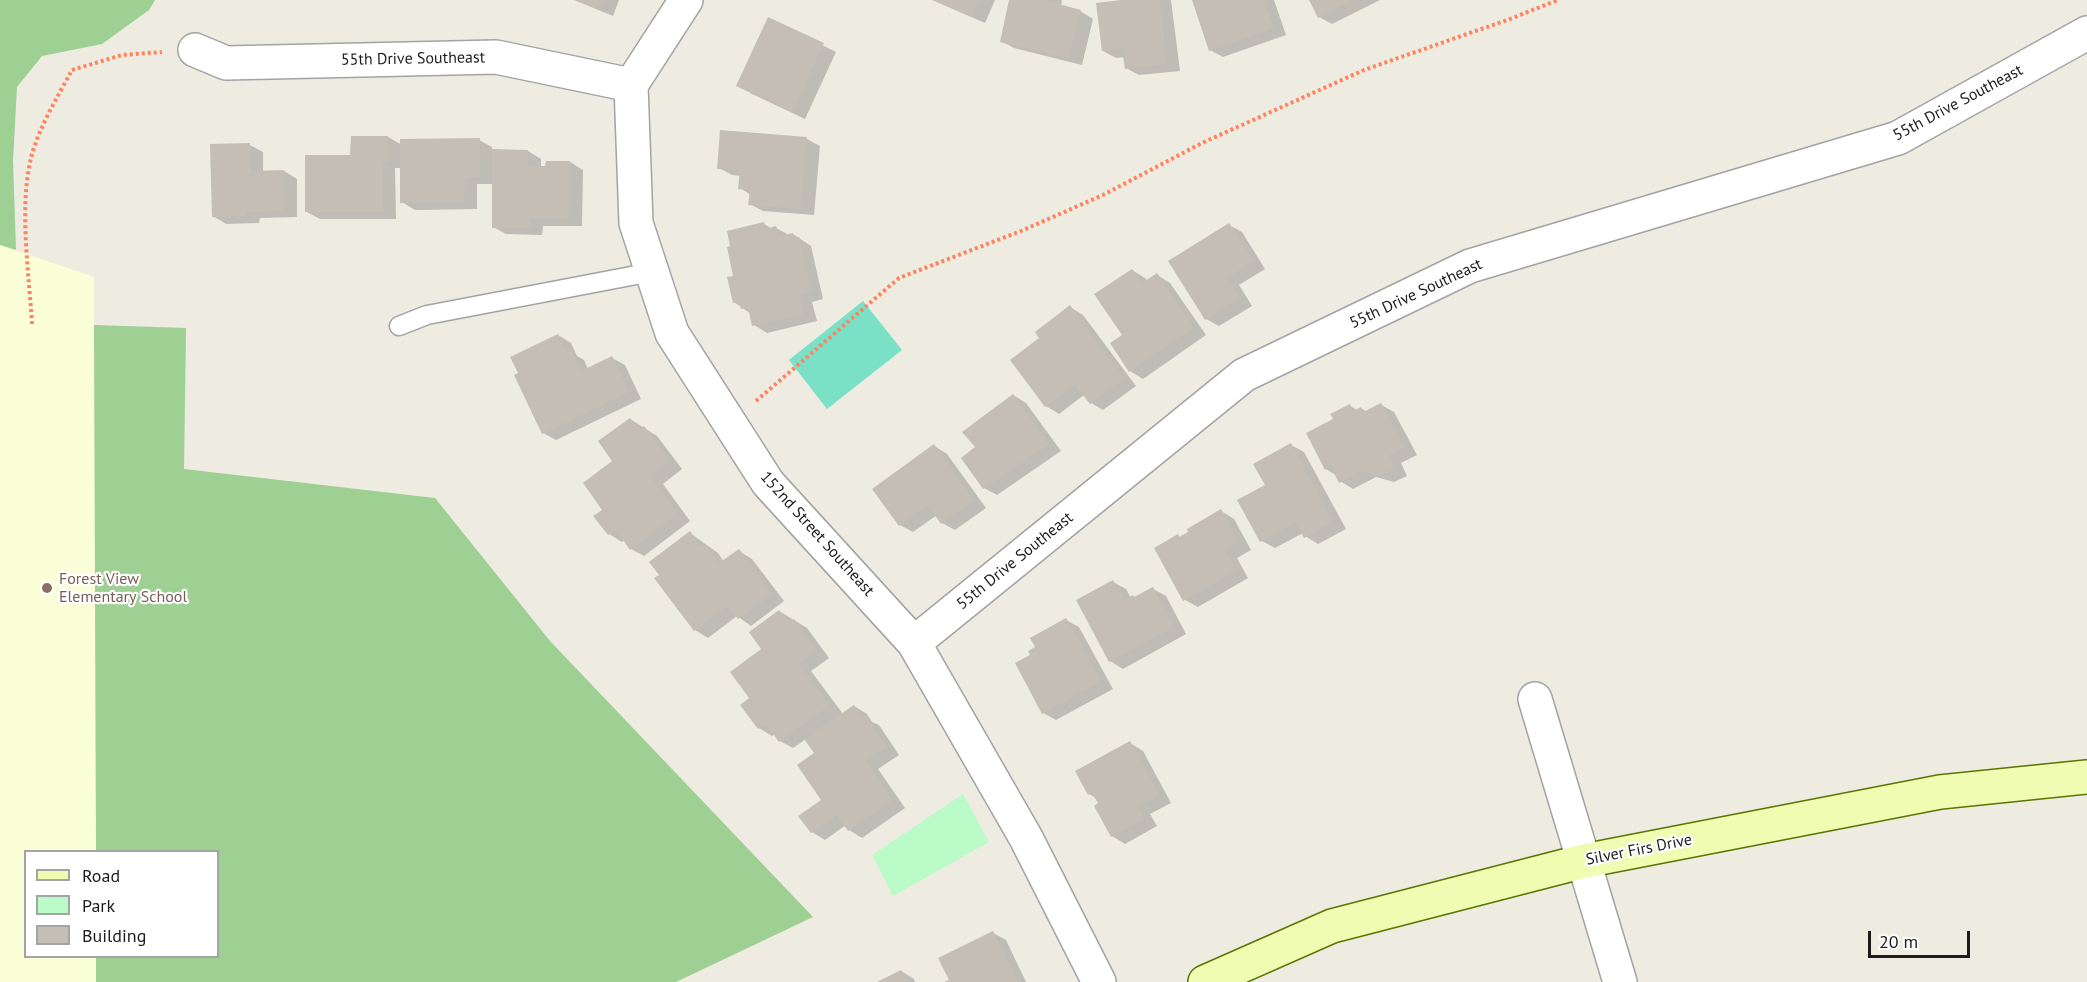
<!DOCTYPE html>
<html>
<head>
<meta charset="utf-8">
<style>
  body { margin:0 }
  #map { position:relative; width:2087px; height:982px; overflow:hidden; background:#eeebe1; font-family:"PT Sans",sans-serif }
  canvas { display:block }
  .legend { position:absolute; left:24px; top:850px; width:195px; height:108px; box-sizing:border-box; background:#fff; border:2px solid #a4a4a4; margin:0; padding:8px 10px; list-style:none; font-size:18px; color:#1c1c1c }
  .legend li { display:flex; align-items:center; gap:12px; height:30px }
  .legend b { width:30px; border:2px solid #a4a4a4 }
  .scale { position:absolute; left:1868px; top:931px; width:102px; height:27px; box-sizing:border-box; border:3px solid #1c1c1c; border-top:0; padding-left:8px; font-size:18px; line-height:21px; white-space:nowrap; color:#1c1c1c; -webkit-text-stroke:4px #fff; paint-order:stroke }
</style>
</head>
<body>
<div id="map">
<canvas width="2087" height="982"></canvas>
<ul class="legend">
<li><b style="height:8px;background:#effcb1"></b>Road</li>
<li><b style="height:16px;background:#bafbc7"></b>Park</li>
<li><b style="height:16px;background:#c5beb4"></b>Building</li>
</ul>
<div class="scale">20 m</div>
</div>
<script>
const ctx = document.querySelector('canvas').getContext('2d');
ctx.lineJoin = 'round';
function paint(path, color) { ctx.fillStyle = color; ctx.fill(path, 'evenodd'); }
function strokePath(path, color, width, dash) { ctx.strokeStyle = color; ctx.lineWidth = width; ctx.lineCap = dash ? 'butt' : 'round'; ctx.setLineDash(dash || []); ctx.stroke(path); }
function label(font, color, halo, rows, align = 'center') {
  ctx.font = font + ' "PT Sans",sans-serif'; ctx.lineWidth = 4.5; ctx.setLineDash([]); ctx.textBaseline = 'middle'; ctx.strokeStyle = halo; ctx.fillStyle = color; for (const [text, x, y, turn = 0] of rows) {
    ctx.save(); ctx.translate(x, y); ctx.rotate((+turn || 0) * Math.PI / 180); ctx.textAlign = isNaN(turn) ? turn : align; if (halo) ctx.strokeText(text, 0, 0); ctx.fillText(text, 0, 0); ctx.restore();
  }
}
const education = new Path2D(`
  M0,245L94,277L96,851L26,852V956L96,957V982H0Z`);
const forest = new Path2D(`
  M0,0H155L149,10L102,44L42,56L17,87L13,161L16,250L0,245Z
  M94,325L186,328L184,469L435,498L550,641L813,917L676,982H96V957L218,956V852L96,851Z`);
const park = new Path2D(`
  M963,794L989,842L893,896L872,855Z`);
const pitch = new Path2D(`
  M863,301L902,350L827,409L789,360Z`);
const shadow = new Path2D(`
  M574,0H619L613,16Z
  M932,0H995L985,23Z
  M1011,0H1062L1061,6L1080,11L1093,19L1082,65L1014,48L1001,41Z
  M1122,0H1171L1180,71L1139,75L1126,68L1125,57L1116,58L1103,51Z
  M1193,0H1274L1286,35L1223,57L1210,50Z
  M1310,0H1380L1332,24L1319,17Z
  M769,19L836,52L805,119L750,93Z
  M388,137L402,145L479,140L492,147V151H528L541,159V167L570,162L583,170L582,226H543L542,235L506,234L493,227V184H477V209L415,210L402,202V168H395L396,219H320L307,212L352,157Z
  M807,139L820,146L814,215L763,211L750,204L751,195L740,188L741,176L732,175L719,168Z
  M250,145L263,152V172L284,171L297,179V217L260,218L259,223L226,224L213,216Z
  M764,224L772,229L776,228L789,235L793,234L811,246L823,299L812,302L817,321L767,333L754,325L751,314L734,302L735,277Z
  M1229,225L1242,232L1265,269L1239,285L1252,306L1219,326L1206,319Z
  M1132,270L1145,278L1148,281L1157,275L1170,283L1206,335L1143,379L1130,371L1112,344L1124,335Z
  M1070,307L1083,315L1136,386L1103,410L1091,403L1084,395L1059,414L1046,406L1041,338Z
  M558,335L571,343L577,356L584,360L588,369L612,358L625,365L641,399L556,440L543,433Z
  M1013,395L1026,403L1061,451L997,495L984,488L977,447Z
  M1381,405L1394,412L1417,455L1401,463L1407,476L1394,482L1376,477L1353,489L1340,481L1337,476L1326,469L1308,434L1335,420L1350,406L1357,410L1361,408L1367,412Z
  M630,419L657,436L682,469L663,484L690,521L644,556L631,549L625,540L622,542L609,534L604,510L614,461Z
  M1291,445L1304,452L1346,529L1318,544L1305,536L1303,533L1275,548L1262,541L1267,486Z
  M934,446L947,454L986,508L955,530L942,523L937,515L913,532L900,525Z
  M1221,511L1234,519L1251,550L1237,558L1248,578L1198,607L1185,600L1178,536L1181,538L1190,533Z
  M690,533L718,553L724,562L739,551L752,559L784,601L751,626L737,616L708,638L695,630L661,575Z
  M1113,582L1126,589L1131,598H1136L1153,589L1166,596L1186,634L1123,669L1110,661L1078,601Z
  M779,611L807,628L829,658L811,671L843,714L854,706L867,714L872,722L879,725L899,755L878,769L905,808L862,838L849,830L846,825L825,840L812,832L823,800L816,753L806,739L793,748L780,741L775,734L772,736L759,728L751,698L763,650Z
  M1066,620L1079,627L1113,689L1056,720L1043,713L1032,656Z
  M1130,743L1143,751L1171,803L1150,814L1157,826L1125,844L1112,836L1096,806L1100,804L1096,798L1089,794Z
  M993,933L1006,940L1026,982H947Z
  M901,971L914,979L915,982H880Z`);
const building = new Path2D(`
  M576,0H604L599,10Z
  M933,0H979L972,17Z
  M1009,0H1048L1047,1L1081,10L1069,59L1000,42Z
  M1121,0H1160L1167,64L1125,69L1122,49L1102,51L1096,3Z
  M1192,0H1264L1274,28L1209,51Z
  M1309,0H1353L1318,18Z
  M768,17L824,43L792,112L736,86Z
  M720,130L807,137L801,209L748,205L750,190L738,189L740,170L717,169Z
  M351,136H388L389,162H383V212H305V155H350Z
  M480,138V177L465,178L464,203H400V139Z
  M250,143V171L284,170L285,211L247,212L246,216L212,217L210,144Z
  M492,149L528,150V166H545L546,161H570L569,219H530V228H492Z
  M764,222L766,229L776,226L779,236L793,233L794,238L799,237L811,292L800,295L804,314L752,326L748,308L741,309L739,301L733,303L727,277L733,276L727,247L730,246L727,231Z
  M1229,223L1253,261L1227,278L1240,298L1205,320L1168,261Z
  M1132,269L1142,283L1157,273L1194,328L1129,372L1110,343L1122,335L1094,294Z
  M1070,305L1124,379L1090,404L1075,385L1045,407L1010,360L1039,338L1035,332Z
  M558,334L567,353L571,350L581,371L612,356L629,392L542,434L514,375L518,373L510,357Z
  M1013,394L1049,444L983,489L961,458L975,447L962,432Z
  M1381,403L1404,447L1389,455L1395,468L1380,476L1362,471L1339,483L1331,467L1325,470L1306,433L1333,419L1330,414L1350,404L1353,411L1361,407L1363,412Z
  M630,418L639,430L644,426L670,461L651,477L678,514L630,550L616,530L608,535L593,516L602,510L583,483L612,461L598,441Z
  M1291,443L1333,522L1304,538L1296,522L1260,542L1237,500L1265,485L1253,464Z
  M934,444L974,500L941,524L928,505L899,526L872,489Z
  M1221,509L1239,542L1225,550L1236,571L1183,601L1154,548L1178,534L1179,537L1188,532L1187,529Z
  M690,531L701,547L705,544L719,563L739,549L772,594L738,619L728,606L694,631L654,578L659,575L649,562Z
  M1113,580L1124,600L1133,595L1134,597L1153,587L1174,627L1109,662L1076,600Z
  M779,610L789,623L794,619L817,650L799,664L830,705L779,742L766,724L758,729L740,705L749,698L730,672L761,649L749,632Z
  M1066,618L1101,681L1042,714L1015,663L1030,655L1028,651L1035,647L1030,638Z
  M854,705L863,718L866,716L887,747L866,761L893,800L848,831L837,815L811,833L798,816L821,800L797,765L814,753L804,739Z
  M1130,741L1159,795L1138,807L1145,819L1111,837L1094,806L1098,803L1092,793L1088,795L1075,771Z
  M993,931L1018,982H944L949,980L938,958Z
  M901,970L907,982H877Z`);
const path = new Path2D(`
  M32,324C29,274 19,207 31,158C38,129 58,96 72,70L122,55L162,52
  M756,401L899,278L1021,231L1103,195L1202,143L1364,70L1510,19L1558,0`);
const lane = new Path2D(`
  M399,326L427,315L652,272`);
const street = new Path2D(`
  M686,0L631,85L636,223L672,333L768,483L914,643L1026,838L1099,982
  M195,50L226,63L496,57L631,85
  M914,643L1244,375L1470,266L1898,138L2087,33
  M1535,699L1620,982`);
const secondary = new Path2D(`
  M1205,982L1332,926L1584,861L1940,792L2087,777`);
const markers = [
  [47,588,6,"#8d6e63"]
];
const streetNames = [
  ["55th Drive Southeast",413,59,-1],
  ["55th Drive Southeast",1958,103,-28],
  ["55th Drive Southeast",1416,294,-25],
  ["152nd Street Southeast",817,534,48],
  ["55th Drive Southeast",1015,561,-39],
  ["Silver Firs Drive",1639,850,-11]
];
const educationNames = [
  ["Forest View",59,579],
  ["Elementary School",59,597]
];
paint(education, '#faffd8');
paint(forest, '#9ecf93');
paint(park, '#bafbc7');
paint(pitch, '#7ae1c6');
paint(shadow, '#0003');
paint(building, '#c5beb4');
strokePath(lane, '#a3a3a3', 21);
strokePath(street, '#a3a3a3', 36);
strokePath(secondary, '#5a7500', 36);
strokePath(path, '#ff8360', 4, [3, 3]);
strokePath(lane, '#fff', 18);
strokePath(street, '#fff', 33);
strokePath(secondary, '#effcb1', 33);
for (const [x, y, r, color] of markers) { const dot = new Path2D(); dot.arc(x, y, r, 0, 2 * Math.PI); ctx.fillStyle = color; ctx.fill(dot); strokePath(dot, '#fff', 2); }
label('16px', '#1c1c1c', '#fff', streetNames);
label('16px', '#785e54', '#fff', educationNames, 'left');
</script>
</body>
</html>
